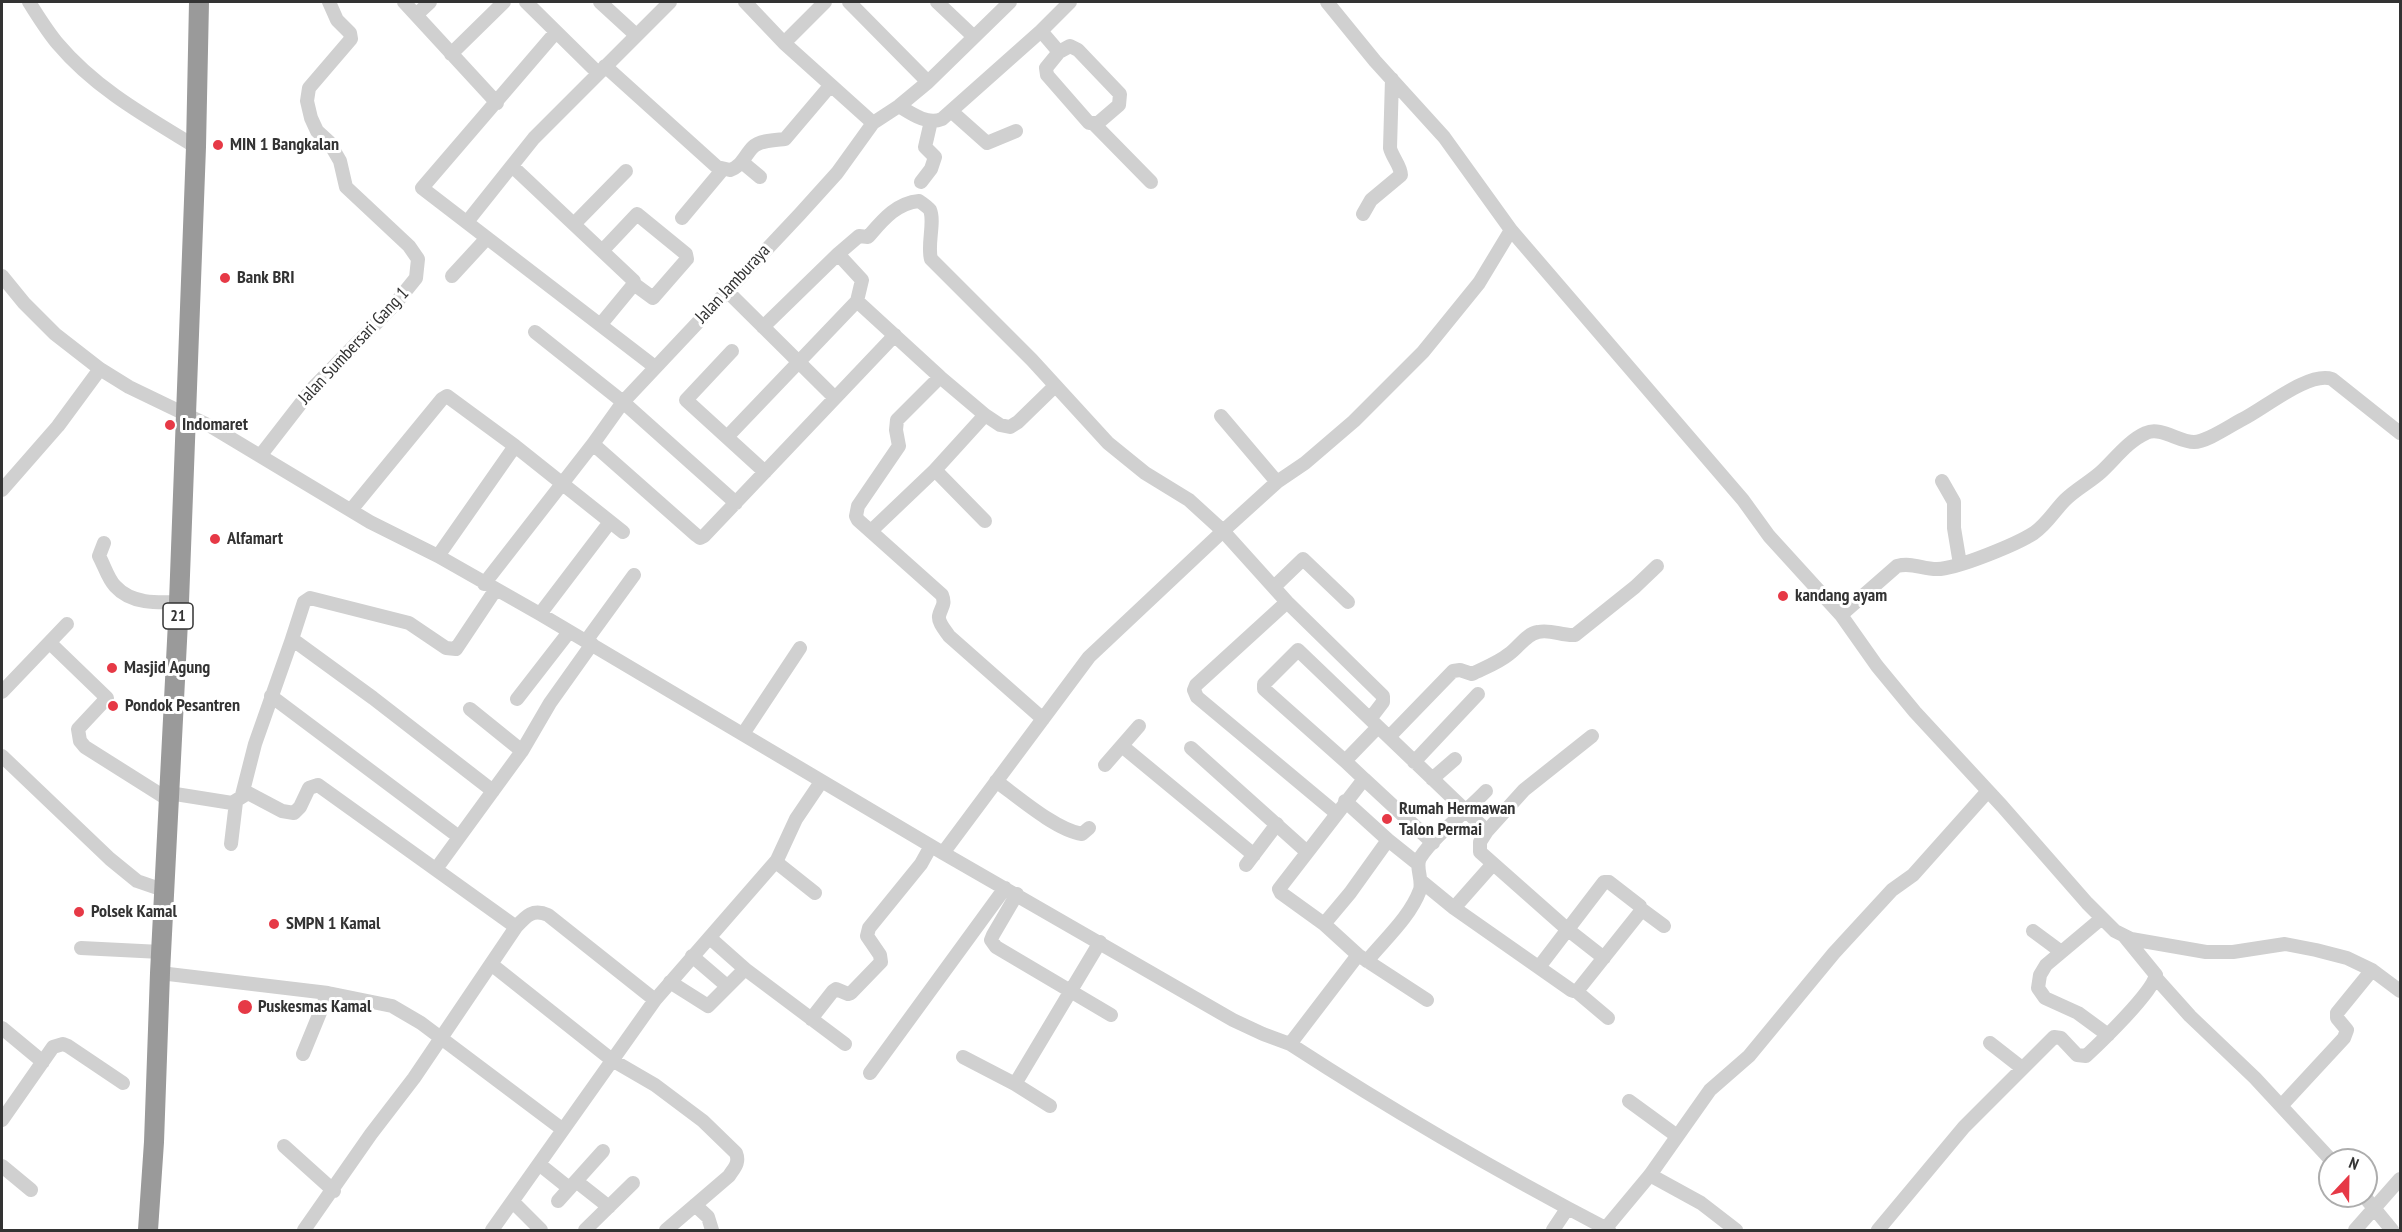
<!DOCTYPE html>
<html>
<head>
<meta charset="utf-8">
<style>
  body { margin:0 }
  #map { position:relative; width:2402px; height:1232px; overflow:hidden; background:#fff; font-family:"PT Sans Narrow",sans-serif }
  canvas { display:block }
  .frame { position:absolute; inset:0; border:3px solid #333; pointer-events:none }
  .north { position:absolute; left:2318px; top:1148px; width:60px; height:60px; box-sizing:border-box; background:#fff; border:2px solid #adadad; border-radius:50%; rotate:22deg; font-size:16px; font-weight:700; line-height:24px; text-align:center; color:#333 }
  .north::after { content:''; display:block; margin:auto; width:21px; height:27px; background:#e63946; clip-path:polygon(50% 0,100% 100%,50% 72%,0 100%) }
</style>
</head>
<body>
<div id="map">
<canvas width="2402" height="1232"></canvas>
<div class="frame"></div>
<div class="north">N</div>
</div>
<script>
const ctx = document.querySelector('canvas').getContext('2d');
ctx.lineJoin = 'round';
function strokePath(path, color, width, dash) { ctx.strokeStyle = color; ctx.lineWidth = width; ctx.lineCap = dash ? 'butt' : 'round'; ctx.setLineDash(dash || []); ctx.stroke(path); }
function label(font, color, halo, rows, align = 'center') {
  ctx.font = font + ' "PT Sans Narrow",sans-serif'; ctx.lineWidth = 6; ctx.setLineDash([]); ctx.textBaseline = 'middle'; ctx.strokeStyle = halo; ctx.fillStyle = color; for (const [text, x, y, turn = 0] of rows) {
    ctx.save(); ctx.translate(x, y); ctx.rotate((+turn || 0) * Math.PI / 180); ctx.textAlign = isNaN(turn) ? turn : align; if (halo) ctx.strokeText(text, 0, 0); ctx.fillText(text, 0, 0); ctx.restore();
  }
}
const minor = new Path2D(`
  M29,2C38,16 47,31 58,44C96,89 147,117 196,147
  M404,2L497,103
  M526,2L598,73
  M600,2L636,35
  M849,2L928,82L1010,2
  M937,2L973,36
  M1327,2L1375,61L1444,137L1511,230
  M416,15L430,2
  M1041,31L1059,52L1070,46L1078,50L1120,94L1119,105L1098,123H1089L1047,75L1046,68L1059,52
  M556,32L422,188L655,367
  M784,43L825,2
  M451,54L504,2
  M605,66L717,167L730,170C742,166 745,155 753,147C760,140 776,140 785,139L830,86
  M899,106C912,114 927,125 942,119L1041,31L1070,2
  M951,111L987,143L1016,131
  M873,123L899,106L928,82
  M1094,124L1151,182
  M742,162L760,177
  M512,166L634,281V284L601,324
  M921,182L931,169L935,157L925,147L931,121
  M1363,214L1371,200L1401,175C1401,166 1392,157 1390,148L1392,79
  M682,218L723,169
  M467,222L534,138L670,2
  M574,224L626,171
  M603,250L637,214L686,254L687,259L653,298L634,284
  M2,276L24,303L55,334L100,369L129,387L212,427L370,522L438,556L540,614L943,853L1233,1020L1263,1034L1290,1044L1358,955L1427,1000
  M452,276L487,238
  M727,291L834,397
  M857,301L940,377L985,415
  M763,327L838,254
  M535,332L623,402L736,503
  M732,351L686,400L765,472
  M940,377L897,420L896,430L899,446L858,506L856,516L858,520L942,595C946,605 941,607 939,616C938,623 946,631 949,636L1043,719
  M1221,416L1277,482
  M727,437L857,301L862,280L838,254L859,236L868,237C882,221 896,203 919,201C922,203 928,207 930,210C935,222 927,245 931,259L1032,360L1108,443L1145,473L1189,500L1223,531L1287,602L1383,696V702L1370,719L1487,831L1480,842V852L1567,929L1604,958
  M593,444L696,535L700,538L704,536L895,335
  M260,456L312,389L395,304L416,278L418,259L409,246L346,187L340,161L329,142L317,131L311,118L307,101L309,88L351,39L350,33L337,20L329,2
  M1942,481L1954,502V528L1960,564
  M2,490L58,426L100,369
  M351,510L442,399L447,396L515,446L623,532
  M985,521L935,470L985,415L1000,425L1010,427L1018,422L1055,386
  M871,531L935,470
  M104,543L99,556C104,565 108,579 115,586C131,604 157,603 179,602
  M438,556L515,446
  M484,584L593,444L623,402L799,215L837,173L873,123L784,43L745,2
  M1274,587L1303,559L1348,602
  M1287,602L1196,685L1194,690L1197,697L1336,813
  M540,614L610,522
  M1841,615L1897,566C1912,562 1922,569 1937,569C1957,569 2017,544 2034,533C2047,524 2055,510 2065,500C2076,489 2090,482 2101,472C2115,459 2128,441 2146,433C2160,426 2179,442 2194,442C2207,442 2231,425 2243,419C2265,408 2309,371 2332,379L2400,433
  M292,639L304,602L310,598L409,623L446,648L456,649L496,589
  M586,641L634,575
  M50,643L107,698L78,729L80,741L85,747L169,800
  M2,692L67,624
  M271,696L459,837
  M517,699L569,632
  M470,709L522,751
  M743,734L800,648
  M1389,737L1453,671L1460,670L1472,674C1484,668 1498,663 1509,654C1519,647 1526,634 1538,632C1551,629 1562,636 1575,635L1635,587L1657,566
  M1122,746L1254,855
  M1191,748L1307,852
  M2,756L110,859L137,881L166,891
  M1345,761L1264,689V684L1298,650L1370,719
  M1414,762L1478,694
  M1105,765L1139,726
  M1364,779L1433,843
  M1432,779L1455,759
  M996,781C1018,797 1056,830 1082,834L1089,828
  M169,793L232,803L248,793L282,811L294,813L300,807L309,788L318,785L516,927
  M242,795L255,744L292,639L373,698L493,791
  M1487,831L1524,790L1592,736
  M1388,840L1418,864
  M231,844L236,802
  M943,853L1089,657L1223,531L1277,482L1305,463L1354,421L1423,352L1479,283L1511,230L1743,500L1769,536L1841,615L1877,666L1915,712L2002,806L2087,903L2115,931L2131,939L2206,952H2233L2285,944L2316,950L2347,958L2372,970L2400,991
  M776,862L815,893
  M1246,865L1277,824
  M436,869L522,751L550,703L592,644
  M1421,881L1454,908L1571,990L1574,991L1578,990L1641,911L1640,906L1609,882H1604L1539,967
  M1017,894L993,935L991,940L996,947L1111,1015
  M1454,908L1492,865
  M1641,909L1664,926
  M2102,918L2046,965L2040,975L2038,988L2045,998L2078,1013L2108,1035
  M1324,924L1350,893L1388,840L1345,801
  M2033,931L2060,951
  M710,938L745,969
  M81,948L161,952
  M1358,955L1324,924L1281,893L1279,889L1364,779L1345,761L1377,728
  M692,956L727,986
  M1367,961C1385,939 1410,917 1420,890C1423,879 1415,867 1420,858C1434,836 1467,811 1486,791
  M491,964L612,1060L655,1085L703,1121L736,1153C740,1163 734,1168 729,1176L666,1230
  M160,973L328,993L392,1006L421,1023L562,1129
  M2156,978L2190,1016L2255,1078L2331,1160
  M670,982L708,1006L745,969L845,1044
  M1576,991L1608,1018
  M811,1019L833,991L836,989L848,994L851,993L881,962L880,955L867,936L869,928L921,864L931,846
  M2,1028L43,1062
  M1990,1043L2022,1068
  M1290,1044C1393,1111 1500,1173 1609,1230
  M303,1054L328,993
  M963,1057L1015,1084L1100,942
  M870,1073L1005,888
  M1015,1084L1050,1106
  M1629,1101L1677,1136
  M2281,1106L2344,1038L2347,1030L2337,1018V1013L2372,970
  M2,1120L53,1047L63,1044L68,1046L123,1083
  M284,1146L334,1191
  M539,1164L569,1188
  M2,1166L31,1190
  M1650,1175L1701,1203L1736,1230
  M576,1181L603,1151
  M2364,1196L2392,1230
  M558,1201L576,1181L609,1207
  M513,1202L541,1230
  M695,1205L708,1217L712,1230
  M1605,1229L1650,1175L1710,1090L1749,1056L1834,953L1892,890L1913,875L1988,791
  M304,1230L371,1134L414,1078L516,927C526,916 533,908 548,915L655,1000
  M492,1230L655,1000L777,860L796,819L821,782
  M585,1230L633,1183
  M1553,1230L1567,1209
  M1878,1230L1964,1127L2054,1037L2061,1038L2077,1055L2086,1056C2101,1042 2152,993 2156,975L2125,937
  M2355,1230L2400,1179`);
const highway = new Path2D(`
  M148,1230L154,1142L160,973L179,602L196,147L199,2`);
const markers = [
  [218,145,6,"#e63946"],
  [225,278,6,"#e63946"],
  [170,425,6,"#e63946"],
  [215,539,6,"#e63946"],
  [1783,596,6,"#e63946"],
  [112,668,6,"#e63946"],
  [113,706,6,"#e63946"],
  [1387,819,6,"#e63946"],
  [79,912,6,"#e63946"],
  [274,924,6,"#e63946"],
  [245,1007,8,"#e63946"]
];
const shields = [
  [178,616,30]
];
const shieldNames = [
  ["21",178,616]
];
const poiNames = [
  ["MIN 1 Bangkalan",230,145],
  ["Bank BRI",237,278],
  ["Indomaret",182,425],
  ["Alfamart",227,539],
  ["kandang ayam",1795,596],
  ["Masjid Agung",124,668],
  ["Pondok Pesantren",125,706],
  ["Rumah Hermawan",1399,809],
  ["Talon Permai",1399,830],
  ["Polsek Kamal",91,912],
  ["SMPN 1 Kamal",286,924],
  ["Puskesmas Kamal",258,1007]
];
const streetNames = [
  ["Jalan Jamburaya",733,284,-47],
  ["Jalan Sumbersari Gang 1",354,346,-47]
];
strokePath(minor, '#d0d0d0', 14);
strokePath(highway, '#9a9a9a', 20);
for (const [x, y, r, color] of markers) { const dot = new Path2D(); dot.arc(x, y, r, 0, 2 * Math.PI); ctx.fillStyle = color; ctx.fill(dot); strokePath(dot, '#fff', 2); }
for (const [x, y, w] of shields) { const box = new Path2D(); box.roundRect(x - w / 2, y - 13, w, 26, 4.5); ctx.fillStyle = '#fff'; ctx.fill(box); strokePath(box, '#333', 1.5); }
label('bold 16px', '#333', null, shieldNames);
label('bold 18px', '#333', '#fff', poiNames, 'left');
label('18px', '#333', '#fff', streetNames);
</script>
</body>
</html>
